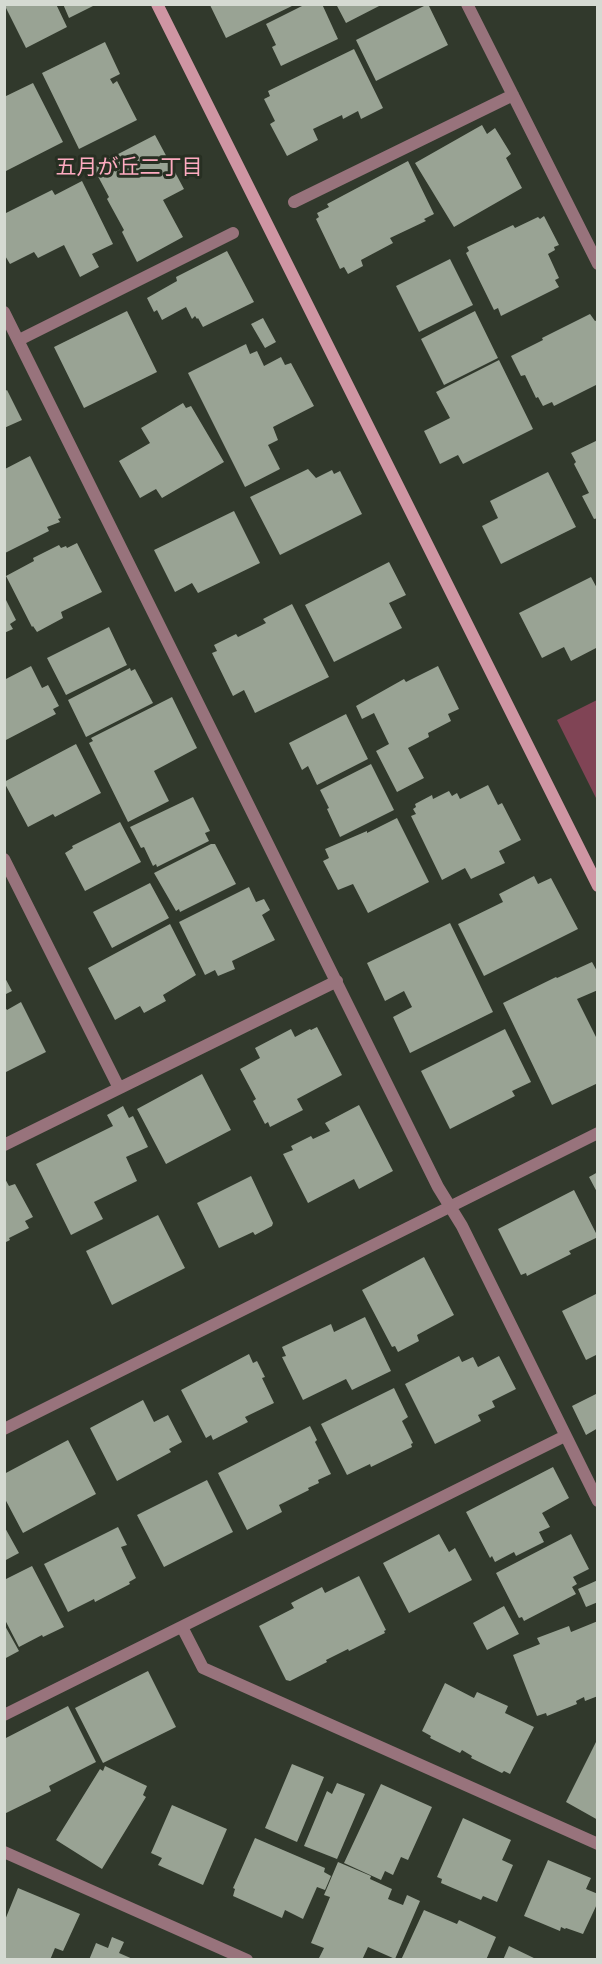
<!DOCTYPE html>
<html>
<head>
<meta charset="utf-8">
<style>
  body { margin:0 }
  #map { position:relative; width:602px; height:1964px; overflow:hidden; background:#31392c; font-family:Raleway,sans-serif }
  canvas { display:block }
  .frame { position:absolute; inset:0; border:6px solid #d5dad2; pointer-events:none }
</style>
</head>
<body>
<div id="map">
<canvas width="602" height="1964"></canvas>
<div class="frame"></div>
</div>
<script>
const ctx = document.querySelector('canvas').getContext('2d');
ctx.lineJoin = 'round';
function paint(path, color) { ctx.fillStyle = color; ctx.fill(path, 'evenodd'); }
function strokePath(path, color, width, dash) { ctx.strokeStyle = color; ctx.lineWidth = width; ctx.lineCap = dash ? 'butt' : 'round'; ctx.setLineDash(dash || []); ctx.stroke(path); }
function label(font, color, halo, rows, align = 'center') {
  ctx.font = font + ' Raleway,"Noto Sans JP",sans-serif'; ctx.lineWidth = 6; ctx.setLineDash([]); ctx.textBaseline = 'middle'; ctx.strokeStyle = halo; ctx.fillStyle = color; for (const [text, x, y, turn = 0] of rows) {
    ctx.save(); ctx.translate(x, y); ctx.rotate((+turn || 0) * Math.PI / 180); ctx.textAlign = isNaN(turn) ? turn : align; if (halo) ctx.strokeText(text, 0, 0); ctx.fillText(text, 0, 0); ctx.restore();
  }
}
const green = new Path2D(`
  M597,700V800L557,720Z`);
const building = new Path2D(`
  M4,4H56L67,27L26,48Z
  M63,4H97L69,18Z
  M306,4H322L338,39L281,66L272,47L276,45L266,24Z
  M336,4H383L346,23Z
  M428,4L448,45L376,81L356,40Z
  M210,5H294L226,38Z
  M105,42L120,74L110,79L113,84L117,81L137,120L79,149L42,73Z
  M354,49L383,108L361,119L358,111L343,119L342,115L313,129L318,140L287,156L270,124L275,121L264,99L270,96L268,91Z
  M33,83L63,142L4,172V97Z
  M482,125L487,134L495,128L511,154L506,158L522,188L454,227L415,163Z
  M155,135L184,189L163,200L183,237L137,262L122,232L124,230L107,199L109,197L93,167Z
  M408,161L434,214L424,219L426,221L390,238L393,243L361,260L363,266L348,274L344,267L340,269L316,219L319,217L317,213L329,207L327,204Z
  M82,181L113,244L92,254L99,267L80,277L64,245L38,258L34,252L10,264L4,254V214L52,190L55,195Z
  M544,216L559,245L554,247L555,250L548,254L559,278L555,280L559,287L501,316L498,308L494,310L466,253L469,251L467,247L513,225L515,228L538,217L540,219Z
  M227,251L254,302L203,327L198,318L197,319L195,316L192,319L186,307L162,320L157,310L154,312L147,298L177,281L176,277Z
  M450,259L473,305L419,332L396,286Z
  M127,311L157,372L84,408L54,347Z
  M475,311L498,358L444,385L421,339Z
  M590,314L595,321L598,320V384L554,406L552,402L543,406L538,397L536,398L525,375L521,376L511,356L543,340L542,338Z
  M263,318L276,342L265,348L251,324Z
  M246,344L250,354L257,351L264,366L281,357L285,365L291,363L314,406L273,427L278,440L268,445L280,469L245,487L188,373Z
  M499,360L533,429L463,464L458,455L440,464L424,431L450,418L436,392Z
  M7,390L22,420L4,428V392Z
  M183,403L186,408L191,406L224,462L162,498L156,489L140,498L119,461L150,443L141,428Z
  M598,440V518L594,519L582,496L589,493L574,464L576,462L571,453Z
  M30,456L61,518L58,519L60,522L47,527L49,531L5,553V469Z
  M308,469L316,478L332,470L334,474L340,471L362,514L280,555L250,497Z
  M548,472L576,527L501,564L482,526L498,518L490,501Z
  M234,511L260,563L198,593L192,583L175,592L154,550Z
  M77,543L102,592L61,612L63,618L37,632L33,626L32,627L6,576L34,561L33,558L59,545L61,548L66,546L67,548Z
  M389,562L406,595L389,603L402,628L334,662L305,605Z
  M591,577L598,590V647L571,661L564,647L542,658L519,613Z
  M4,596L16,620L10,624L13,629L4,633Z
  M292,604L329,677L255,713L244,690L233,696L212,653L217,651L214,645L236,634L238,637L266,623L263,619Z
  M109,627L127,665L66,695L47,658Z
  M31,666L42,688L48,685L59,706L53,709L56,714L4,741V680Z
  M438,666L459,709L448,714L451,721L428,733L429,737L408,748L424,778L397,792L376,751L389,744L374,713L362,719L356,706L404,679L406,682Z
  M130,668L131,671L135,669L153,703L86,737L68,700Z
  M172,697L197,748L154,771L169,801L128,822L89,743L93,741L91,738Z
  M346,714L368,759L317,785L308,766L302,770L289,743Z
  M76,744L101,793L55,817L53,814L28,827L4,782Z
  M371,764L394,810L340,837L327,809L329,808L320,790Z
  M488,785L498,805L502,803L521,840L499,851L505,863L471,879L465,868L442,880L411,816L416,814L413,809L416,807L415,804L432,795L433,799L449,791L452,796L457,793L460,799Z
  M193,797L210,831L205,833L209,841L157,867L156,864L153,866L144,847L141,848L130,827Z
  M397,818L429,882L368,913L353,884L338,890L323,861L329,858L325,849L367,831V833Z
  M120,822L141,862L85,891L65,853L73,848L72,846Z
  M211,844H215L236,884L180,912L179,909L176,911L154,873Z
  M534,876L538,884L551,878L578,929L484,976L458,924L503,902L499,894Z
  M150,883L169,918L112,948L93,912Z
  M249,887L256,902L264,899L270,910L262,915L275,940L232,961L235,969L218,976L215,970L205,975L179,922Z
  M450,923L493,1012L410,1053L393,1017L412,1007L404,991L385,1001L367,963Z
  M170,924L196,975L163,995L166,1001L144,1013L140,1006L115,1020L88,968Z
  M592,962L598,973V990L577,999L598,1041V1083L552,1105L503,1003L556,977L557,978Z
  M4,976L12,991L4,995Z
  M21,1002L46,1052L4,1073V1006L7,1010Z
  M317,1027L342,1075L297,1099L303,1110L270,1127L268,1122L265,1124L253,1101L256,1099L240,1069L260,1058L255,1048L291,1029L295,1037L310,1029L311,1030Z
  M505,1029L531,1082L512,1091L515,1096L450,1129L421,1071Z
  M202,1074L231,1130L166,1164L137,1109Z
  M359,1105L393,1171L359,1189L354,1179L308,1203L283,1154L293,1150L291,1146L311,1136L313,1139L330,1131L325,1123Z
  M123,1106L129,1118L133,1116L148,1147L126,1157L137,1181L94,1202L103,1219L71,1235L36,1164L113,1126L107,1115Z
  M598,1172V1194L589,1177Z
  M251,1176L273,1223L272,1226L255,1235L253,1232L219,1248L197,1203Z
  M4,1177L9,1186L15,1184L33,1217L25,1221L29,1228L9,1238L10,1240L4,1243Z
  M574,1190L598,1237L569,1251L571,1254L527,1276L526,1273L521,1275L498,1229Z
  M158,1215L185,1268L112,1305L86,1251Z
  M424,1257L454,1315L417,1335L419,1341L398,1352L395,1346L392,1347L362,1290Z
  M598,1293V1354L586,1360L562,1311Z
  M365,1317L391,1371L352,1390L346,1379L303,1400L282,1357L286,1356L282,1347L331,1324L334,1332Z
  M249,1354L253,1363L257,1361L265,1377L262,1378L274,1403L245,1417L248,1422L213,1440L211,1435L206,1438L181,1390Z
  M459,1356L462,1362L473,1357L478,1367L499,1356L516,1389L492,1401L495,1407L478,1415L481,1421L435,1444L405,1384Z
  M394,1388L408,1417L402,1421L413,1443L411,1444L412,1447L371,1467L370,1464L347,1475L321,1424Z
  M598,1393V1428L586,1435L572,1406Z
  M143,1400L154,1422L168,1415L182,1442L169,1449L171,1452L117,1481L90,1428Z
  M310,1426L317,1440L315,1442L331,1474L318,1480L319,1483L308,1488L309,1490L279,1505L282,1512L247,1530L218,1473Z
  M68,1440L96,1494L23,1533L4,1497V1474Z
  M553,1467L569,1498L542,1513L550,1527L539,1532L544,1542L516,1556L514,1552L495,1562L492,1556L490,1558L466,1512Z
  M207,1480L233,1532L164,1567L137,1515Z
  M4,1526L19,1553L4,1561Z
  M118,1527L127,1545L121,1547L136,1578L129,1582L130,1584L95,1602L94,1599L68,1612L44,1564Z
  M439,1534L449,1552L455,1548L472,1580L409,1613L383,1563Z
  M571,1534L589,1569L573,1577L577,1584L572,1587L576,1594L524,1621L522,1617L519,1618L496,1573Z
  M32,1566L64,1627L43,1637L42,1635L19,1647L4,1618V1580Z
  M359,1576L386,1630L384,1631L385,1633L349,1651L348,1649L326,1660L327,1662L290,1681L286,1680L259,1626L294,1608L291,1603L322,1587L325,1593Z
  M598,1580V1602L586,1607L578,1589Z
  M504,1606L519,1634L487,1650L473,1623Z
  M598,1621V1696L585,1701L584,1697L576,1701L577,1704L547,1716L546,1713L537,1716L513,1655L540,1644L537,1638L569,1626L571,1632Z
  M4,1624L19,1651L4,1659Z
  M148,1671L176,1727L103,1763L75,1708Z
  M445,1683L474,1698L477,1692L508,1706L505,1713L534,1727L510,1774L504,1771L502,1773L471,1758L472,1756L462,1750L460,1753L430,1738L431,1736L422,1731Z
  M68,1706L96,1762L49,1786L51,1791L4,1814V1739Z
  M596,1742L598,1743V1820L566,1802Z
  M292,1764L324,1777L297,1842L265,1828Z
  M105,1766L147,1786L143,1795L146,1797L102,1869L56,1840L100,1769L103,1771Z
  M337,1783L365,1794L337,1859L304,1846L327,1791L332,1794Z
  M381,1784L432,1807L408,1860L401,1857L393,1875L385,1871L381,1880L344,1863Z
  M172,1805L227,1829L203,1885L158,1865L162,1858L151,1853Z
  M463,1818L511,1840L502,1860L513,1865L497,1902L483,1896L481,1900L441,1883L442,1879L437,1877Z
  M255,1838L325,1868L324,1872L331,1876L325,1890L317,1887L303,1919L285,1910L282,1918L233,1896L235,1889L233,1888Z
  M548,1860L591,1878L586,1889L598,1894V1902L583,1934L566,1928L565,1929L561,1927L560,1931L524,1916Z
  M338,1862L371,1876L370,1879L392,1889L388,1899L403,1905L407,1895L420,1901L395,1959L368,1947L362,1960L319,1958L324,1948L311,1943L330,1897L324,1895Z
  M18,1888L80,1914L63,1951L55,1948L50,1960H5V1920Z
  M424,1910L457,1924L459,1920L496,1937L486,1960H401Z
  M112,1937L124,1942L119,1953L135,1960H89L96,1943L108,1948Z
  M509,1946L538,1960H503Z`);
const street = new Path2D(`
  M467,4L598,264
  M294,202L513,95
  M4,312L438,1187L462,1226L598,1501
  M19,340L233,233
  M4,859L119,1088
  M4,1145L337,981
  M4,1429L598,1133
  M182,1627L203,1668L598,1844
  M4,1715L565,1436
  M4,1852L247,1960`);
const secondary = new Path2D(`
  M157,4L598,886`);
const neighbourhoodNames = [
  ["五月が丘二丁目",129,168]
];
paint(green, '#804455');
paint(building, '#99a394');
strokePath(street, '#98737c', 12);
strokePath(secondary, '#cf95a3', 12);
label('21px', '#feabc0', '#272f22', neighbourhoodNames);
</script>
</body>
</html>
